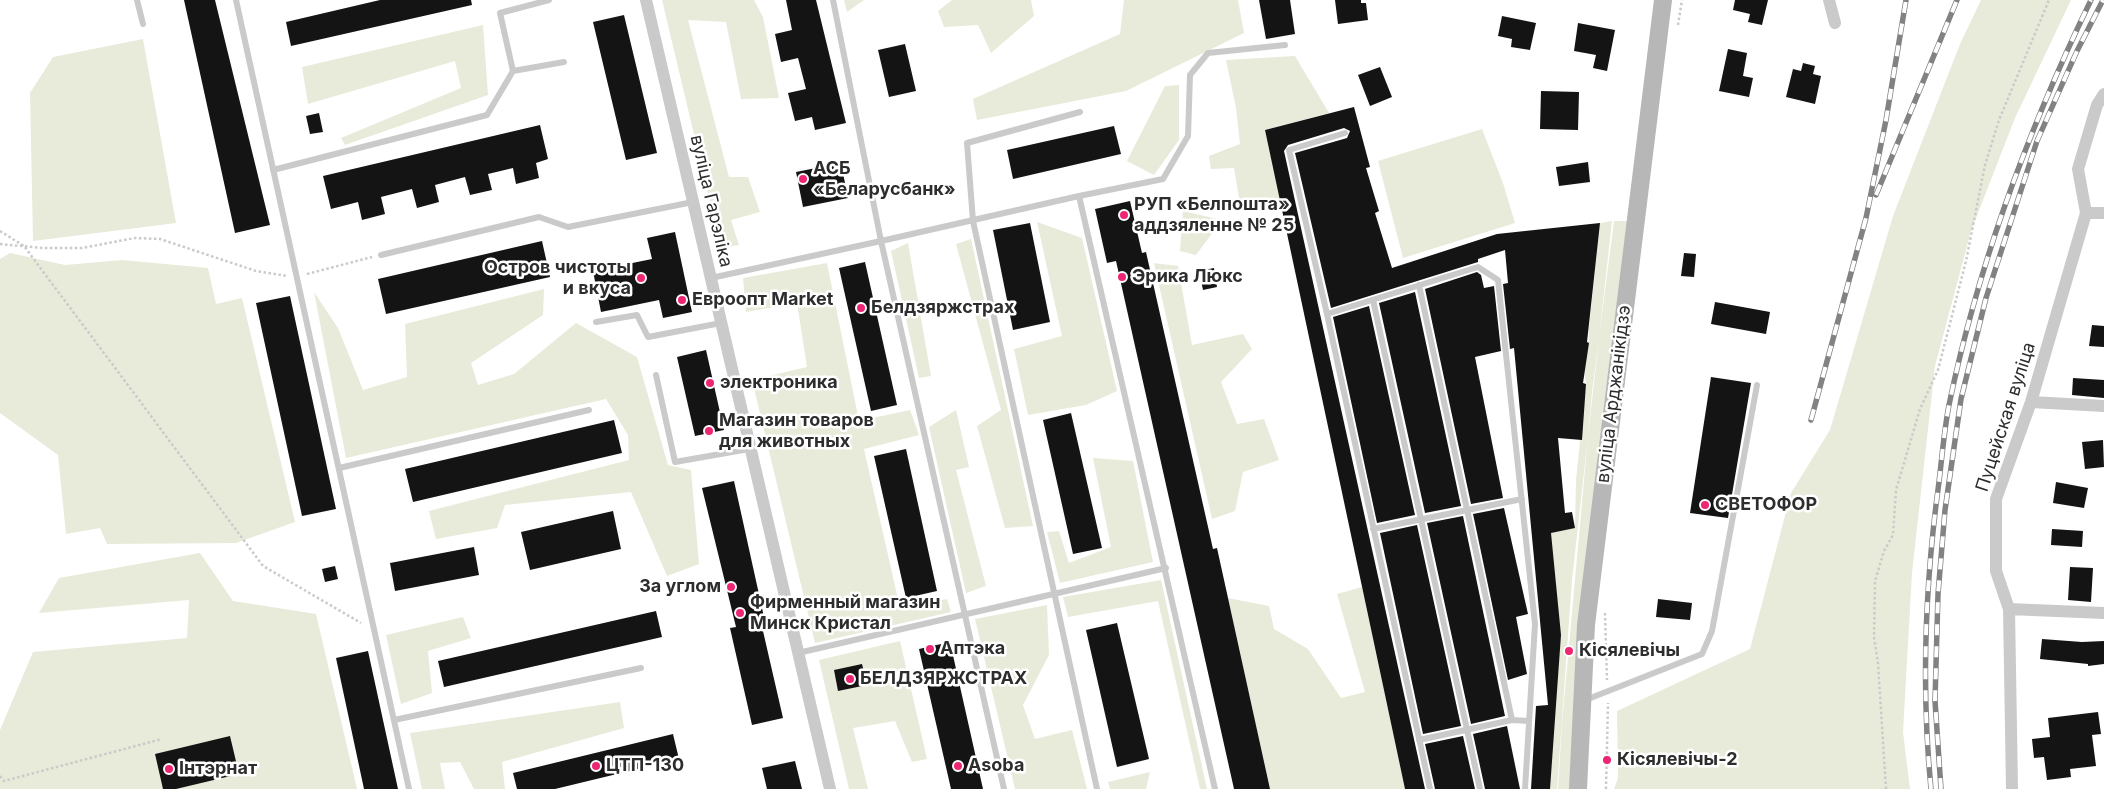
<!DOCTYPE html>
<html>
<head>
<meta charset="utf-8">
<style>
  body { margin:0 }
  canvas { display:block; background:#fff }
</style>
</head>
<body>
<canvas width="2104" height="789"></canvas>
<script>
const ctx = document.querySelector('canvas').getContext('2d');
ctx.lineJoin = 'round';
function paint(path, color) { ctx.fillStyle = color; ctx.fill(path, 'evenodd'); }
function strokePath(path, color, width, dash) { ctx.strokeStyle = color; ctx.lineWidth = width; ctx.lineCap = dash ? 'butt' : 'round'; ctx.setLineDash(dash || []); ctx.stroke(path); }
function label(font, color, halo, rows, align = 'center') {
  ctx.font = font + ' Inter,sans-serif'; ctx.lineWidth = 5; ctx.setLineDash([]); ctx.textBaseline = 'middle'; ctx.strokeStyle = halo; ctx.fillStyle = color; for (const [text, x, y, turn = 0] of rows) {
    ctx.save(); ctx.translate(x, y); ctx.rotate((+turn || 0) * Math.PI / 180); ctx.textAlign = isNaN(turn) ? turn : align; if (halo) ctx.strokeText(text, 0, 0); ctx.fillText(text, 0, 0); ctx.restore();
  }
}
const green = new Path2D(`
  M662,0H754L763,17L779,98L741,99L726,22L688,20L729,177H748L760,212L731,220L739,245L721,248Z
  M844,0H864L847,12Z
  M952,0H1031L1034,16L991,53L978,25L944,27L938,11Z
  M1124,0H1238L1244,33L1126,91L977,120L973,99L1120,34Z
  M1981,0H2071L2015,118L1971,231L1935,366L1912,573L1903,732L1910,789H1614L1618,778L1617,711L1750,649L1791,493L1830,430L1893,216L1960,44Z
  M483,25L488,95L345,145L341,138L461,88L455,61L308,104L302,67Z
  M143,39L176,223L33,241L30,93L53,57Z
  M1295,56L1329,113L1265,130L1282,206L1241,210L1234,168L1211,169L1209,156L1240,144L1236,108L1226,60Z
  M1179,85V140L1154,175L1127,161L1165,86Z
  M1482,129L1503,183L1515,223L1403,258L1378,161Z
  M1183,211L1222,220L1196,255L1180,251Z
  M1612,221L1572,580L1557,789H1550L1551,533L1575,527L1576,480L1586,384C1582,366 1590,346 1589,328L1600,223Z
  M1614,221H1636L1586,625L1578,789H1558L1562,723L1592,392Z
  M1037,222L1082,238L1117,391L1086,405L1028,415L1014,349L1062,336Z
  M971,239L1033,526L1005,528L977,426L1001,410L956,244Z
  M908,243L931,376L919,378L891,251Z
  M10,253L65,265L122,260L208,268L216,304L242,298L295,522L236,543L107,544L100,528L66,534L58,455L0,413V259Z
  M827,263L859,421L910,410L919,435L864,449L900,608L947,599L951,612L815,643L752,380L807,367L797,303L746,312L743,278Z
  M1154,263L1178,266L1192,345L1243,334L1252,349L1221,382L1237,424L1264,419L1279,460L1243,472L1235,511L1212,519Z
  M544,289L543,315L471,363L478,385L514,374L576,323L637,357L668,465L691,470L699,564L667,576L631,492L505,505L497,528L436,539L429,511L629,460L628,435L606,399L346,458L314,292L338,328L363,390L407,377L405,324Z
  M956,410L969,467L956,470L986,586L966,593L929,427Z
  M1093,458L1133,461L1153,562L1060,583L1047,532L1059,531L1069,563L1111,547Z
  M200,553L233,601L316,614L357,789H0V730L33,652L187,638L189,600L39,613L59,578Z
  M1161,580L1207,789H1200L1158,601L1068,617L1063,597Z
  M1362,587L1405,789H1270L1228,598L1269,606L1274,629L1308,649L1341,698L1365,692L1337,594Z
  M1047,605L1049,655L1023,705L1035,739L1072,730L1087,789H1015L975,619Z
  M463,617L471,638L428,651L432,693L401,704L386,635Z
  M900,641L927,759L912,762L895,721L853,728L868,789H849L819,660Z
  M620,702L624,728L502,762L505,789H474L460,762L440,763L445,789H422L410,733Z
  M1150,772L1146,789H1110L1108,782Z`);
const building = new Path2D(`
  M184,0H215L270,225L235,233Z
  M380,0H471L472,5L291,46L286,22Z
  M786,0H816L846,123L815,130L812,117L795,121L788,93L806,89L798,58L781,62L775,34L792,30Z
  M1259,0H1290L1295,34L1266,39Z
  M1335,0H1361V3H1366L1368,20L1338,24Z
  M1735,0H1768L1762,25L1748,22L1750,14L1733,10Z
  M624,15L657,153L626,160L593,22Z
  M1502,16L1536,23L1530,50L1511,47L1512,39L1498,36Z
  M1578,23L1615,30L1607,71L1593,68L1596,55L1574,51Z
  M905,44L916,91L889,97L878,50Z
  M1728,49L1747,53L1743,76L1753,78L1749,97L1719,91Z
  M1803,63L1815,66L1813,74L1821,76L1815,104L1786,97L1793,69L1801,71Z
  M1380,67L1392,97L1370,106L1358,75Z
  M1541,91L1579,92L1578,130L1540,129Z
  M1354,107L1370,167L1366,168L1379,211L1375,213L1392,268L1497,234L1600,223L1587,342L1589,343L1583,383L1586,384L1582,440L1558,438L1565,513L1572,512L1575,528L1551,533L1561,635L1550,789H1531L1536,706L1548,705L1514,348L1510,349L1503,284L1508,283L1505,250L1478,259V262L1331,308L1295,153L1347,138L1350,131L1344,128L1288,145L1284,151L1425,789H1405L1265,130Z
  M319,113L323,132L310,134L306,116Z
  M540,125L548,159L536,163L539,178L516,184L513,168L488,174L492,190L470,195L465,177L435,185L439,202L417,208L412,189L381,197L385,214L362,220L358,202L331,209L323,176Z
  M1114,126L1121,154L1013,179L1007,150Z
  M1588,162L1590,182L1559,186L1556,167Z
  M841,163L848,198L803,207L796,172Z
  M1130,201L1142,253L1146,252L1213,549L1217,548L1270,789H1234L1116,261L1107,263L1095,209Z
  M1030,223L1050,322L1013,330L993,230Z
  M675,232L692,312L663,318L659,300L601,312L593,271L652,259L647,238Z
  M542,241L550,277L386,314L378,279Z
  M1684,253L1696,254L1694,277L1681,276Z
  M865,262L897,405L871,411L839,268Z
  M1214,268L1217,287L1203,290L1199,271Z
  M1477,272L1481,275L1484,288L1494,286L1501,351L1475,357L1503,498L1471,504L1425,289Z
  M1415,292L1461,506L1425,513L1379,303Z
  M290,296L336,509L302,516L256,303Z
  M1715,302L1770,312L1766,334L1711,324Z
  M1369,306L1415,515L1377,523L1333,317Z
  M2092,325L2104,326V347L2089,346Z
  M706,350L724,430L695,436L677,357Z
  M1711,377L1751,383L1728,518L1690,513Z
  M2073,378L2104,380V398L2072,395Z
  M1071,413L1102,548L1073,554L1043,420Z
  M614,420L622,453L413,502L405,469Z
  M2103,440L2104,467L2085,469L2082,442Z
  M906,449L937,591L906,598L874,456Z
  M734,481L764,617L760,618L783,718L752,725L730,628L736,627L702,488Z
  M2056,482L2088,488L2084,508L2053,503Z
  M1504,508L1528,614L1516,617L1527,674L1508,680L1473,514Z
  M613,511L621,549L530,570L521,532Z
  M1463,516L1505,716L1471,724L1427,523Z
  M1417,525L1461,726L1423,734L1380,533Z
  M2052,529L2083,531L2082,547L2051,545Z
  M474,547L479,575L395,591L390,563Z
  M335,566L338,579L325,582L322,569Z
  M2070,567L2093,568L2091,602L2068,600Z
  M1658,599L1692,603L1690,620L1656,617Z
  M656,611L662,637L444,687L438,661Z
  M1117,623L1149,759L1117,767L1086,630Z
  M2042,639L2082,642L2104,641V664L2088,666V664L2040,659Z
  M950,642L983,789H951L919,649Z
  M368,651L398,789H364L336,658Z
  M862,664L867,685L838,691L834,670Z
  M2098,712L2101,734L2092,735L2096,766L2070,769L2071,777L2047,780L2044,757L2034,758L2032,739L2050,737L2048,718Z
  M1507,726L1520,789H1485L1473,734Z
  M673,734L679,759L555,789H517L513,773Z
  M230,736L239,774L176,789H163L155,754Z
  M1463,736L1475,789H1435L1425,744Z
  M795,761L802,789H767L762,768Z`);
const path = new Path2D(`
  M1678,25L1682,0
  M0,231L24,246L263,566L361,623
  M0,244L43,248H82L135,238L160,239L256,271L287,276
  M307,274L372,257
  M1605,613L1607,680
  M0,776L4,781L162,739
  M1606,789L1608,703
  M1886,789L1878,663L1874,637L1875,581L1884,551L1893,535L1896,490L1920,409L1938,370L1966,261L1985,165L1999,120L2049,0`);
const service = new Path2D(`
  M137,0L143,24
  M236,0L409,789
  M549,0L500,13L513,71L564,62
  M1080,112L967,143L973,221L1097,789
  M273,170L487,115L513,71
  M1079,196L1163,179L1188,136L1190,75L1208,53L1285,45
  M381,255L539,217L568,227L693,202
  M711,278L881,241L833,0
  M1419,285L1512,720L1419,740
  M1373,300L1480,789
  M1327,314L1289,150L1345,133
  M596,322L637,315L648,337L721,323
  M656,375L675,462L749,449
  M339,468L589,410
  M1373,529L1522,499
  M798,653L1166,568
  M1583,701L1702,654L1712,631L1757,385
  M394,720L641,668
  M1512,720L1529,721
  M1004,789L881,241L1079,196L1215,789
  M1430,789L1327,314L1478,267L1498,280L1535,624L1525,789`);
const minor = new Path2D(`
  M646,0L830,789
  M1829,0L1835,23
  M2086,213H2104
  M2031,402L2104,406
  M2009,609L2104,613
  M2012,789L2009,609L1996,571V499L2031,402L2086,213L2078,169L2097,105L2104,94`);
const secondary = new Path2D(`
  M1578,789L1586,625L1663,0`);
const rail = new Path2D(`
  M1876,195L1957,0
  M1811,420L1866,218L1886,120L1906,0
  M1931,789C1921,686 1925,584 1939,482C1942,457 1944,431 1949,405C1978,265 2029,128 2091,0
  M1941,789L1935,701L1938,594L1945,510L1961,399L1986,298L2037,141L2077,51L2103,0`);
const markers = [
  [803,179,5,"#ec2672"],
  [1124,215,5,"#ec2672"],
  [1122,277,5,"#ec2672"],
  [641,278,5,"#ec2672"],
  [682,300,5,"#ec2672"],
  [861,308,5,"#ec2672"],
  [710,383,5,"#ec2672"],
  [709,431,5,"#ec2672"],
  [1705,505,5,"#ec2672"],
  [731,587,5,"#ec2672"],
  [740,613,5,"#ec2672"],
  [930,649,5,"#ec2672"],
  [1569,651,5,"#ec2672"],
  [850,679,5,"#ec2672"],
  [1607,760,5,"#ec2672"],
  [596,766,5,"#ec2672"],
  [958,766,5,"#ec2672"],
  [169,769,5,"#ec2672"]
];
const poiNames = [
  ["АСБ",813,169],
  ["«Беларусбанк»",813,190],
  ["РУП «Белпошта»",1134,205],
  ["аддзяленне № 25",1134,226],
  ["Остров чистоты",631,268,"right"],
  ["и вкуса",631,289,"right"],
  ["Эрика Люкс",1132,277],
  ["Евроопт Market",692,300],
  ["Белдзяржстрах",871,308],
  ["электроника",720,383],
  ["Магазин товаров",719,421],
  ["для животных",719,442],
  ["СВЕТОФОР",1715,505],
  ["За углом",721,587,"right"],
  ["Фирменный магазин",750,603],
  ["Минск Кристал",750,624],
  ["Аптэка",940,649],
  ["Кісялевічы",1579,651],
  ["БЕЛДЗЯРЖСТРАХ",860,679],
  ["Кісялевічы-2",1617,760],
  ["ЦТП-130",606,766],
  ["Asoba",968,766],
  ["Інтэрнат",179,769]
];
const streetNames = [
  ["вуліца Гарэліка",711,201,77],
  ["вуліца Арджанікідзэ",1614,394,-83],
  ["Пуцейская вуліца",2006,417,-72]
];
paint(green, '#e8ebd9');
paint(building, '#141414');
strokePath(path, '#cacaca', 2.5, [2.5, 2.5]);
strokePath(service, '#cacaca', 6);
strokePath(minor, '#cacaca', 12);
strokePath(secondary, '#b7b7b7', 18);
strokePath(rail, '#828282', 5.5);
strokePath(rail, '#fff', 4, [11]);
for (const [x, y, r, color] of markers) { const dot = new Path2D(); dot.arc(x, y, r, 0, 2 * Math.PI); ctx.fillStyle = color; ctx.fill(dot); strokePath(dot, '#fff', 2); }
label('bold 18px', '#2d2d2d', '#fff', poiNames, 'left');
label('18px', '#2d2d2d', '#fff', streetNames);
</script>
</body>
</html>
